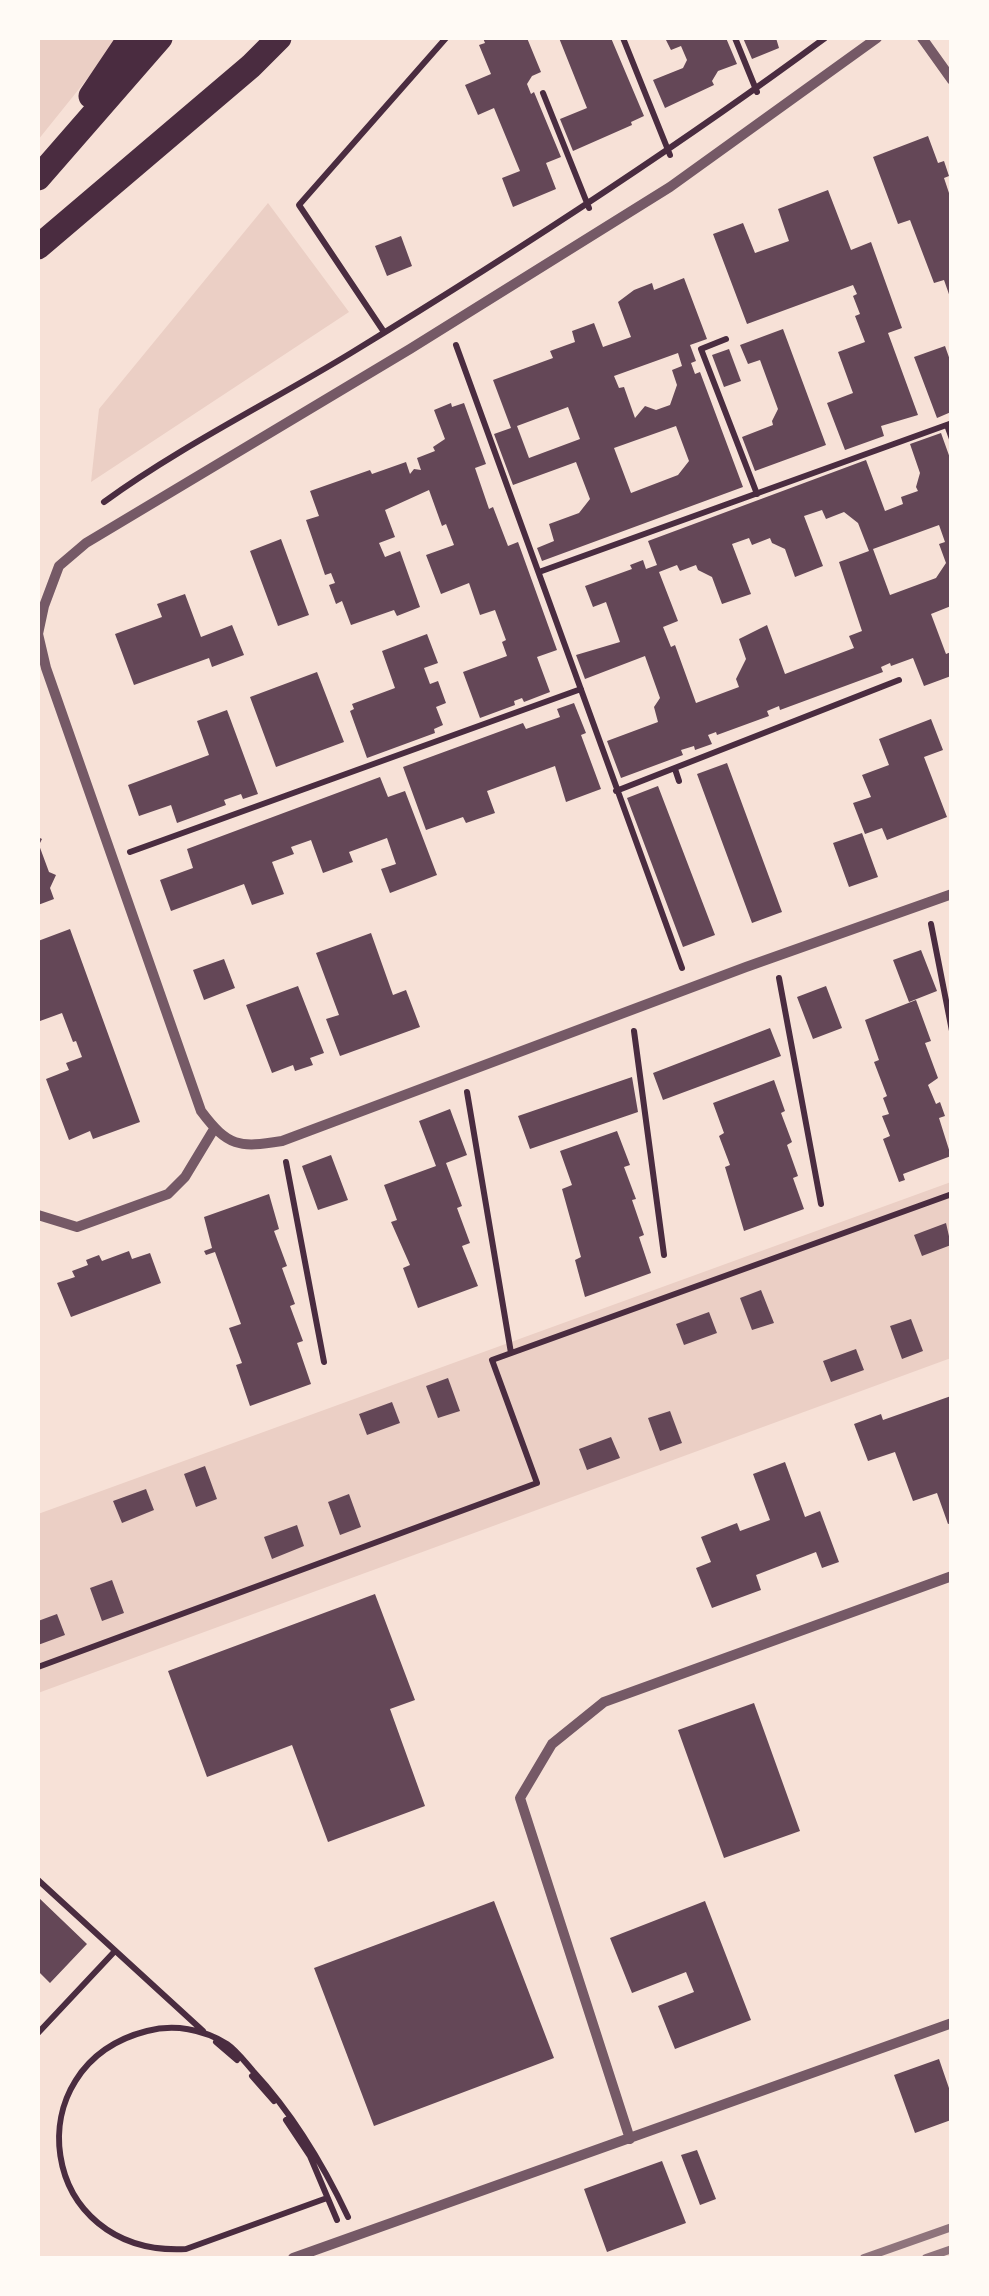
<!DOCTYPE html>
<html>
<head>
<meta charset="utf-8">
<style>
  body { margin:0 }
  #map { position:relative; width:989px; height:2296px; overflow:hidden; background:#f7e1d7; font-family:"Alegreya Sans",sans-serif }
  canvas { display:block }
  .frame { position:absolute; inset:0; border:40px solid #fffaf5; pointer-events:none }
</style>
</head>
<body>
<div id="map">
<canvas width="989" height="2296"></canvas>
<div class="frame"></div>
</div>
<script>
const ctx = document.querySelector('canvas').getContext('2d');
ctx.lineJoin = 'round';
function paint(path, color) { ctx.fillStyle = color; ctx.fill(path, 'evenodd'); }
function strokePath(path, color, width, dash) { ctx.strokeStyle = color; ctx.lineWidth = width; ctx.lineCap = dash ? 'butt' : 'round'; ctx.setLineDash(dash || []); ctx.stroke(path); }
const green = new Path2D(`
  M38,38H120L38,140Z
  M268,203L349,312L91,482L99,409Z
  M951,1182V1358L38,1693V1514Z`);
const building = new Path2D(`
  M483,38H527L541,72L532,76L527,84L531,94L534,92L561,157L546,163L556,189L513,207L502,178L520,171L494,108L478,115L465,85L491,74L479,45L485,43Z
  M559,38H611L644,116L631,122L632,125L573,151L560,119L587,108Z
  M665,38H726L737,64L718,71L712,81L714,85L665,108L653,80L683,68L687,60L681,46L671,50Z
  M743,38H776L779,48L752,59Z
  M928,136L938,163L944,161L949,176L944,178L951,199V300L944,280L934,283L910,220L898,224L873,157Z
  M828,190L851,250L871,242L902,328L888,333L918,415L881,426L884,436L845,450L827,403L853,393L838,352L865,342L855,316L860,314L853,296L857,294L853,285L747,324L713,234L743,223L755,253L789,241L778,209Z
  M401,236L412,266L387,276L375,246Z
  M684,278L707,339L690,345L696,361L691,363L695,374L700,372L743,487L542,561L537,548L554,541L549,524L579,513L590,499L576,462L513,485L494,434L511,428L493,380L553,358L550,351L575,342L572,331L594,323L603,347L631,337L618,302L634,290L652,283L654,290ZM678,353L682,366L672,370L677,385L670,405L656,410L645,406L635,418L624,387L619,388L614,376ZM568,407L580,439L529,458L517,426ZM676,426L689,461L678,475L631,493L614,448Z
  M783,329L826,445L755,471L742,437L773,425L772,421L778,409L760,360L748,364L740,345Z
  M945,346L951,363V412L937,418L914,357Z
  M729,349L741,381L724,387L712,355Z
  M451,403L452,407L464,403L486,464L475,468L489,509L493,507L508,546L518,542L557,650L537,657L550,692L524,702L522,698L514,701L515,705L480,718L463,672L507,656L502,642L506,640L495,610L480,615L469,583L441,594L426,555L454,545L446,524L442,526L429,490L385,510L395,537L379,543L385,557L400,551L420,607L397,616L394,610L351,625L342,601L336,604L329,585L335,583L331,573L325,575L306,520L319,516L310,491L370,470L372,474L406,462L410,474L414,469L421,470L417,458L435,451L433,447L445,439L434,410Z
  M941,433L951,461V606L931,614L946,654L951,652V676L924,686L913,658L891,666L890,663L881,667L883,672L780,710L779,706L767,711L769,716L717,735L716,732L708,735L712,744L695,750L694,746L681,750L683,755L621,778L607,741L658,722L654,707L660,698L645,656L585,679L576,655L620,642L606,602L593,607L585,586L632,569L630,565L643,560L646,569L657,565L648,541L866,460L885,511L903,504L901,497L918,491L916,487L920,473L910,444ZM822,510L826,519L844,512L858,523L869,551L839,562L862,631L849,636L854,648L785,674L767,625L739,639L746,659L736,679L739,687L696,703L675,645L671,647L663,627L678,621L659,572L677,565L680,571L696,565L698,570L712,577L722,604L751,594L732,544L749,538L752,545L770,538L772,543L785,549L795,577L823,566L804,516ZM939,525L945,542L939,544L946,563L936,578L890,595L873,549Z
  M281,539L309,615L278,626L250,551Z
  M185,594L201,637L232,625L244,655L212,667L209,658L134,685L115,634L162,617L157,604Z
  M427,634L438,663L424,668L430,684L438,681L446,703L436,707L443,725L434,729L435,733L367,758L350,711L354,709L352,704L395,688L382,651Z
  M317,672L344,742L276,767L250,697Z
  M574,703L586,733L581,735L601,789L566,802L555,766L487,791L495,813L466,823L463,817L426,830L403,767L523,723L526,729L560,717L557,709Z
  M227,710L258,794L243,799L241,794L224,800L226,805L177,823L171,805L139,816L128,785L209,755L197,721Z
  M931,719L943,750L924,757L947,817L887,840L882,828L865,834L853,803L871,797L862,775L889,765L879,739Z
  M727,763L782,912L752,923L697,774Z
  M380,777L388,797L405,791L437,875L390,893L381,869L396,864L387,838L349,852L353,862L323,873L311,840L291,847L294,854L272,862L284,894L252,905L244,884L171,911L160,880L193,868L187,849Z
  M658,786L715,935L683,947L627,798Z
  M862,833L878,877L849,887L833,843Z
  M38,837L42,839L39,845L49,872L56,875L50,888L54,899L38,905Z
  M70,929L140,1122L93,1139L90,1131L69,1140L46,1079L69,1070L66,1063L82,1057L76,1041L73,1042L62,1013L40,1021L38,1015V941Z
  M371,933L393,995L406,990L420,1027L340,1056L326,1019L339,1015L316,953Z
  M921,950L937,991L909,1002L893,960Z
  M224,959L235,988L204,1000L193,970Z
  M298,986L324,1053L310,1058L313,1065L295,1071L293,1065L272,1073L246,1005Z
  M826,986L842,1028L813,1039L797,997Z
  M916,1000L931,1041L925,1043L938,1078L928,1085L936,1104L940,1102L945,1116L939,1118L951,1156L903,1174L905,1180L899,1182L883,1139L890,1136L882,1116L889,1114L883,1098L887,1096L874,1062L879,1060L865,1020Z
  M770,1028L781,1056L663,1100L653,1073Z
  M632,1077L638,1112L530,1149L518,1116Z
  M774,1080L785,1111L781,1113L792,1142L787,1145L798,1176L793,1178L804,1209L744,1231L725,1167L730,1165L719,1136L724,1133L713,1103Z
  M450,1109L467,1155L446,1163L462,1206L457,1208L470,1243L462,1246L478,1286L418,1308L403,1268L410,1265L391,1222L397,1220L384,1185L436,1166L419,1121Z
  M617,1131L630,1165L624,1167L636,1199L632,1200L644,1235L639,1237L651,1273L585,1297L575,1260L581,1257L562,1189L572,1185L560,1151Z
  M331,1155L348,1200L318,1210L302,1166Z
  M269,1194L279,1229L274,1231L287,1266L282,1268L295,1304L290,1306L303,1341L297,1343L311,1384L250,1406L236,1365L242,1363L229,1328L241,1324L215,1252L206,1255L204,1251L212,1248L204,1217Z
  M946,1223L951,1245L922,1256L914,1235Z
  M129,1251L132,1259L150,1253L161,1283L71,1317L57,1283L75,1277L72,1271L88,1265L86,1260L99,1255L102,1261Z
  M761,1290L774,1323L752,1330L740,1298Z
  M709,1312L717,1333L684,1345L676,1324Z
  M911,1319L923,1351L902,1359L890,1326Z
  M856,1349L864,1370L831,1382L823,1361Z
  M448,1378L460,1411L438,1418L426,1386Z
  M951,1396V1523L948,1524L937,1493L913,1501L895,1452L868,1461L854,1424L881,1414L883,1420Z
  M392,1402L400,1423L367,1435L359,1414Z
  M670,1411L682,1443L660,1451L648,1418Z
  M611,1437L620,1458L587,1470L579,1449Z
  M785,1462L805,1517L820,1511L839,1562L822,1568L816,1552L756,1575L761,1590L712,1608L696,1568L711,1562L701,1537L737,1523L740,1531L770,1520L753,1474Z
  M205,1466L217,1499L196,1507L184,1474Z
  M146,1489L154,1510L122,1523L113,1501Z
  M349,1494L361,1527L340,1535L328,1502Z
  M297,1525L304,1546L272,1559L264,1537Z
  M112,1580L124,1613L102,1621L90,1588Z
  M375,1594L415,1700L390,1709L425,1806L328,1842L292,1745L207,1777L168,1671Z
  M57,1614L65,1635L38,1645V1621Z
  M754,1703L800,1831L724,1858L678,1730Z
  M38,1897L87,1944L50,1983L38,1971Z
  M494,1901L554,2058L374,2126L314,1968Z
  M705,1901L751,2020L675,2049L658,2006L694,1992L686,1972L632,1993L610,1938Z
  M939,2059L951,2094V2120L915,2133L894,2075Z
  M697,2150L716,2199L700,2205L681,2155Z
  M662,2161L686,2223L607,2252L584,2189Z`);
const path = new Path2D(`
  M623,38L670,155
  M735,38L757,92
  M543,93L589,208
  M384,332L299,205L446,38
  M726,339L701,349L757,494
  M456,345L682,968
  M947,425L952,439
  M104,502C181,446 269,403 351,353C513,254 672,151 825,38
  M539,572L952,423
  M675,769L679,781
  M616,791L899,680
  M130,852L581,689
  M931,924L952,1031
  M779,978L821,1204
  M634,1031L664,1255
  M467,1092L511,1353
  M286,1162L324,1362
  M38,1667L537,1483L492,1360L952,1194
  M38,1880L203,2031
  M38,2033L115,1951
  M216,2042L237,2060
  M252,2076L274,2101
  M286,2120L310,2156L337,2220
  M327,2198L186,2249C37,2257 13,2065 147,2031C174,2024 203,2029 227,2044C237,2051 245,2062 253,2071C293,2114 323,2164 348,2217`);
const minor = new Path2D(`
  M877,38L670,187L410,349L86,543L59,566L44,606L38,634L46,668L201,1111C228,1147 239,1148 282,1141L746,967L952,894
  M922,38L952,80
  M38,1215L77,1227L168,1194L185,1177L214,1129
  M630,2139L520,1798L552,1744L604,1702L952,1576
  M293,2258L952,2023`);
const primary = new Path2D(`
  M91,96L130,38
  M38,178L160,38
  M38,247L251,66L279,38`);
const rail = new Path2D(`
  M864,2258L952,2227
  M926,2258L952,2249`);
paint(green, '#ebcfc5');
paint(building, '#644757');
strokePath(path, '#4a2c40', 6);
strokePath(minor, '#755966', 10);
strokePath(primary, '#4a2c40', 25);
strokePath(rail, '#8f747c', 8);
</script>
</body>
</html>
